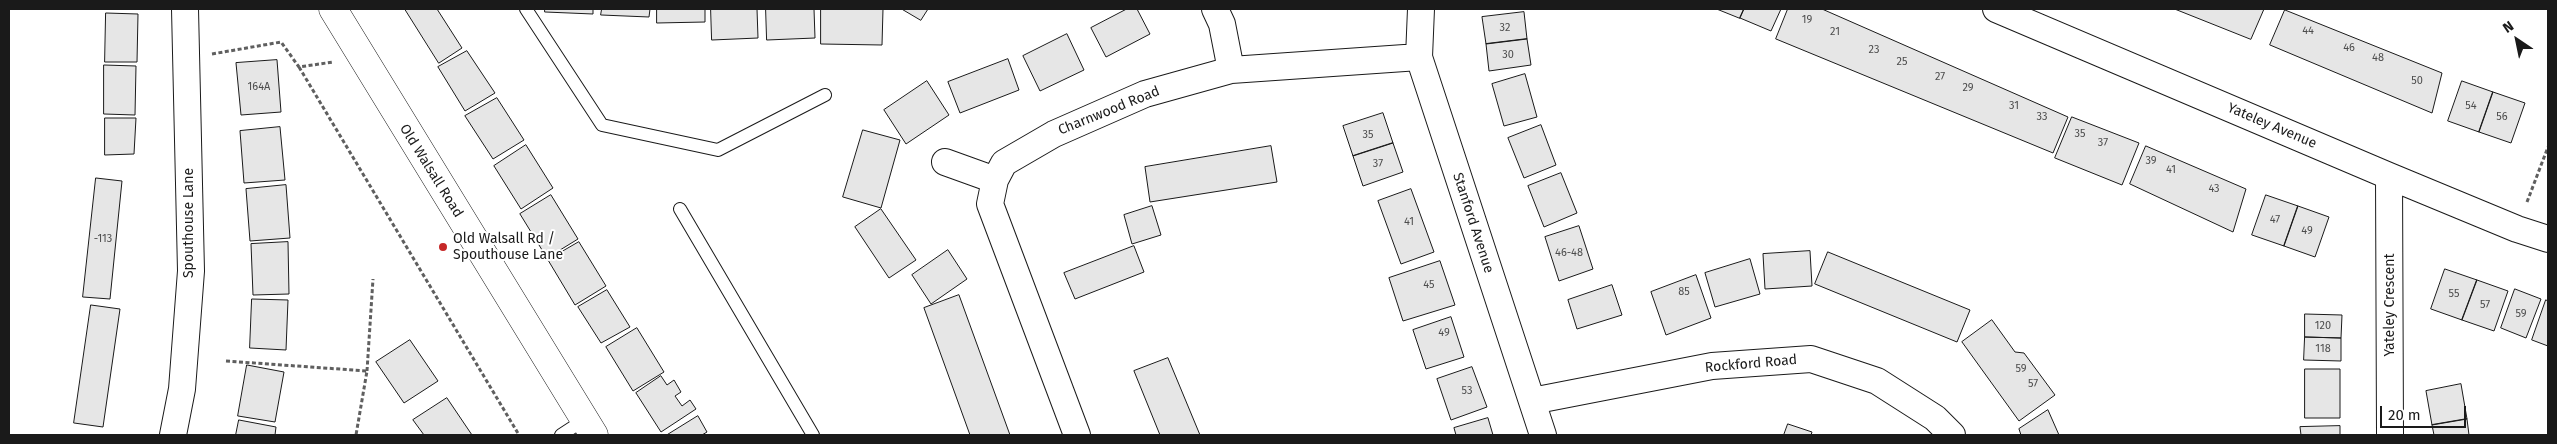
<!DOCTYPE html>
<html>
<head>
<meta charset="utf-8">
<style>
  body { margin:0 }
  #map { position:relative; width:2557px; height:444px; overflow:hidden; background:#fff; font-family:"Fira Sans",sans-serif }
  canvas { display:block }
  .frame { position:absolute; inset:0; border:10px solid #1a1a1a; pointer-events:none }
  .north { position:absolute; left:2492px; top:15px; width:50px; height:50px; -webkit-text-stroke:4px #fff; paint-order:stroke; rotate:326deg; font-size:14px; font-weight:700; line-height:20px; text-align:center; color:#1a1a1a }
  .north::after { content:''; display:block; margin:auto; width:18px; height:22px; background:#1a1a1a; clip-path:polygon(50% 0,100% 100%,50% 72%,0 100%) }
  .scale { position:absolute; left:2380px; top:406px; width:86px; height:22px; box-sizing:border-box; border:2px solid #1a1a1a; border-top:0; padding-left:6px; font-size:15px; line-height:18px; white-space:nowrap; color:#1a1a1a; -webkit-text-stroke:4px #fff; paint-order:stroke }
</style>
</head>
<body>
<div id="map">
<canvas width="2557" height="444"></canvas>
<div class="frame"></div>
<div class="north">N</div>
<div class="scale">20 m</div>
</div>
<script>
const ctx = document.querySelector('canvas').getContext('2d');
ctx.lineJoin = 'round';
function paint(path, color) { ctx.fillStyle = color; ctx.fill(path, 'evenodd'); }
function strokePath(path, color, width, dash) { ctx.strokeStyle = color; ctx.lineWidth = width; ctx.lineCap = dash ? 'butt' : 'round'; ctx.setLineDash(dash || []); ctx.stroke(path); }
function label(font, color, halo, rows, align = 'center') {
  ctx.font = font + ' "Fira Sans",sans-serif'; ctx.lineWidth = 4; ctx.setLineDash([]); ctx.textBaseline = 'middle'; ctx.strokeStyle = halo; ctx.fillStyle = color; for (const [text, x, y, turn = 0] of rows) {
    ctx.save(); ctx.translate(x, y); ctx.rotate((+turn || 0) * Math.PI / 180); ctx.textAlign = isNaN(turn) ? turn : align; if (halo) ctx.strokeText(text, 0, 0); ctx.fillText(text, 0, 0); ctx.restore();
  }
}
const building = new Path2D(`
  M405,9H437L462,48L439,63Z
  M545,9H593V14L545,12Z
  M602,9H650L649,17L601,15Z
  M657,9H705V22L657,23Z
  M711,9H757L758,38L712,40Z
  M766,9H814L815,38L767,40Z
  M821,9H883L882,45L821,44Z
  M902,9H928L921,20Z
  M1127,9H1137L1150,34L1106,57L1091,28Z
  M1717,9H1744L1740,18Z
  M1744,9H1781L1771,31L1740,18Z
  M1788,9H1822L2068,117L2053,153L1776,39Z
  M2175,9H2264L2251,39Z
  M2285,10L2442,73L2432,113L2270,45Z
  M1524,12L1527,39L1486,44L1482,17Z
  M106,13L138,14L137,62H105Z
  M1067,34L1084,70L1040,91L1023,56Z
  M1527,39L1531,65L1489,71L1486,44Z
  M467,51L495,93L465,111L438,67Z
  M1008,59L1019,90L960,113L948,82Z
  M277,60L281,112L241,115L236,63Z
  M104,65L136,66L135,115L104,114Z
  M1525,74L1537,117L1504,126L1492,84Z
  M927,81L949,115L906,144L884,110Z
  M2462,81L2493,92L2479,132L2448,121Z
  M2493,92L2525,103L2511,143L2479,132Z
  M497,98L524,140L493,159L465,116Z
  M1383,113L1393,143L1353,156L1343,126Z
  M2072,117L2139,143L2122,185L2055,158Z
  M105,118H136L134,154L105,155Z
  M1541,125L1556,165L1524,178L1508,138Z
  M280,127L285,180L244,183L240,131Z
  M863,130L900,140L881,208L843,197Z
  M1393,143L1403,172L1363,186L1353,156Z
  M526,145L553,188L521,209L494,166Z
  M1271,146L1277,182L1150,202L1145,167Z
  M2146,146L2246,189L2233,232L2130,184Z
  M1561,173L1577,213L1544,227L1528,186Z
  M96,178L122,181L110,299L83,297Z
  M286,185L290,238L250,241L246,189Z
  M1411,189L1434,252L1401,264L1378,201Z
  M551,195L578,239L547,258L520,214Z
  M2266,195L2298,206L2284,246L2252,235Z
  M1152,206L1161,235L1132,244L1124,215Z
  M2298,206L2329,217L2315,257L2284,246Z
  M881,209L916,260L889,278L855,227Z
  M1579,226L1593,269L1559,281L1545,237Z
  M288,242L289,294L253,295L251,244Z
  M579,242L606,286L575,305L548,260Z
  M1134,246L1144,272L1075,299L1064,273Z
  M948,250L967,279L931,304L912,275Z
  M1810,251L1812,286L1765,289L1763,254Z
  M1828,252L1970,310L1957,342L1815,284Z
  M1750,259L1760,294L1715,307L1705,273Z
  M1440,261L1455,305L1403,321L1389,278Z
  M2445,269L2477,280L2462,320L2431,309Z
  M1696,275L1711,318L1666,335L1651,292Z
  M2477,280L2508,291L2494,331L2462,320Z
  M1612,285L1622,315L1577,329L1568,300Z
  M2515,289L2541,299L2526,338L2501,328Z
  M607,290L630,327L601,343L578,307Z
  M959,295L1010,435H970L924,308Z
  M252,299L288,300L286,350L250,348Z
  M2546,300L2548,301V346L2532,340Z
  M91,305L120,309L103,427L74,423Z
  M2305,314L2342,315L2341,338L2305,337Z
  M1451,317L1464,357L1426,369L1413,330Z
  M1992,320L2015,352L2024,353L2055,395L2019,421L1962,342Z
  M637,328L664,372L633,391L606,347Z
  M2305,337L2341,338V361L2304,360Z
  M410,340L438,381L404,403L376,362Z
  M1168,358L1200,435H1160L1134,371Z
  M247,365L284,372L275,422L238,416Z
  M1472,367L1487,407L1451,420L1437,379Z
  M2305,369H2340V418H2305Z
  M661,376L667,385L674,380L681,392L675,396L682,406L690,400L696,409L661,432L636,393Z
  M2461,384L2467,419L2432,425L2426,391Z
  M447,398L472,435H424L413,420Z
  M2048,410L2059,435H2021L2019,429Z
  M698,416L707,432L702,435H667Z
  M1488,418L1493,435H1456L1454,428Z
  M2467,419L2469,435H2434L2432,425Z
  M239,420L276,427L275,435H236Z
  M1788,424L1812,432L1811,435H1784Z
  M2340,426V435H2301L2300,427Z`);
const path = new Path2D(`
  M212,54L281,42L299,67L333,62
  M299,67L519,435
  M2527,202L2548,147
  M226,361L367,371L356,435
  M367,371L373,279`);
const service = new Path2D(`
  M526,9L602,125L718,150L825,95
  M680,209L813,435
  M561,435L584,420`);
const minor = new Path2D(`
  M1215,9L1222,24L1231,70
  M1421,9L1419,57L1543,435
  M1996,9L2389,176L2517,229L2548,239
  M945,162L995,180
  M2389,176L2390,435
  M1532,401L1712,366L1811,359L1877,381L1935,418L1952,435
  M173,435L182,389L191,271L185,9
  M1077,435L990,204L995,180L1004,163L1054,134L1145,94L1231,70L1419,57`);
const secondary = new Path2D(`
  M333,9L594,435`);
const markers = [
  [443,247,5,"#c62828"]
];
const numberNames = [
  ["19",1807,20],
  ["32",1505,28],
  ["44",2308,31],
  ["21",1835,32],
  ["46",2349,48],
  ["23",1874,50],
  ["30",1508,55],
  ["48",2378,58],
  ["25",1902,62],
  ["27",1940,77],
  ["50",2417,81],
  ["164A",259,87],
  ["29",1968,88],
  ["31",2014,106],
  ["54",2471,106],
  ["33",2042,117],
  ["56",2502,117],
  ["35",2080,134],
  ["35",1368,135],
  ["37",2103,143],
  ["39",2151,161],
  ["37",1378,164],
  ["41",2171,170],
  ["43",2214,189],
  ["47",2275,220],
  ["41",1409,222],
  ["49",2307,231],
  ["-113",103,239],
  ["46-48",1569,253],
  ["45",1429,285],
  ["85",1684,292],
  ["55",2454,294],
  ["57",2485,305],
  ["59",2521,314],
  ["120",2323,326],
  ["49",1444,333],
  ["118",2323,349],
  ["59",2021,369],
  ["57",2033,384],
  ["53",1467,391]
];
const streetNames = [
  ["Charnwood Road",1109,111,-22],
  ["Yateley Avenue",2272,126,23],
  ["Old Walsall Road",431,171,58],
  ["Spouthouse Lane",189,223,-90],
  ["Stanford Avenue",1473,223,72],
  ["Yateley Crescent",2390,305,-90],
  ["Rockford Road",1751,364,-5]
];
const poiNames = [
  ["Old Walsall Rd /",453,239],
  ["Spouthouse Lane",453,255]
];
paint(building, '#e6e6e6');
strokePath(building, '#1a1a1a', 1);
strokePath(service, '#1a1a1a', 14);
strokePath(minor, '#1a1a1a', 28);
strokePath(secondary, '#1a1a1a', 29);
strokePath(path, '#5f5f5f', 3, [4, 2.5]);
strokePath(service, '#fff', 12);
strokePath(minor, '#fff', 26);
strokePath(secondary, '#fff', 28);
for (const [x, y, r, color] of markers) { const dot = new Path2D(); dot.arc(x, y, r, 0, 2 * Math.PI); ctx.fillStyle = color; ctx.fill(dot); strokePath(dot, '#fff', 2); }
label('11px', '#4d4d4d', null, numberNames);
label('14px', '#1a1a1a', '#fff', streetNames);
label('14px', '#1a1a1a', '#fff', poiNames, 'left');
</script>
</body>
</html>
